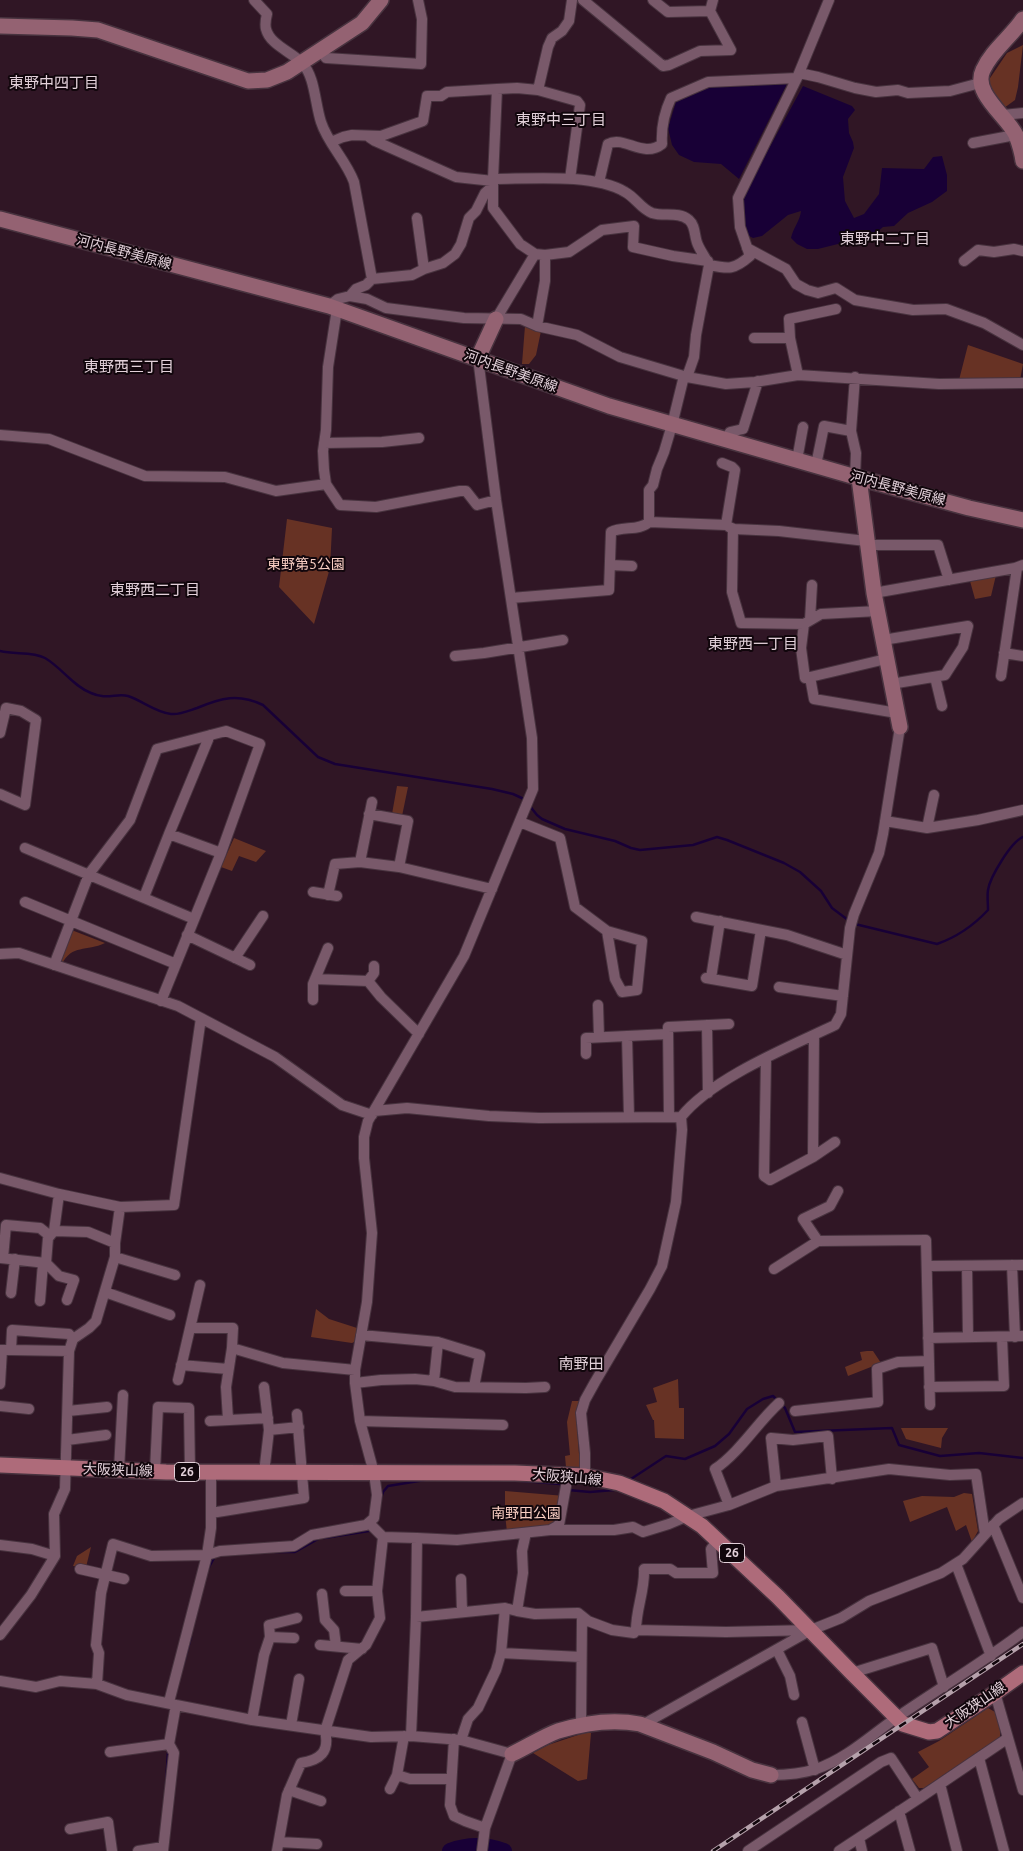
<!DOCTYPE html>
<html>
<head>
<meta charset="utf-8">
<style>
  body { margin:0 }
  canvas { display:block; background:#301625 }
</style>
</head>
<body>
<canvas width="1023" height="1851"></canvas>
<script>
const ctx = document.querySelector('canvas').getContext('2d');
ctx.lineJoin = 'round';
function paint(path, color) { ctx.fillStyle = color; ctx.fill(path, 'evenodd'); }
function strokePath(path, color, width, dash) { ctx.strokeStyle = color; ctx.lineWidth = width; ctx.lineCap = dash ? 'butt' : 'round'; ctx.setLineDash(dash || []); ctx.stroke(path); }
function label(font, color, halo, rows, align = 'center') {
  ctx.font = font + ' Ubuntu,"Noto Sans JP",sans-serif'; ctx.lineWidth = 4; ctx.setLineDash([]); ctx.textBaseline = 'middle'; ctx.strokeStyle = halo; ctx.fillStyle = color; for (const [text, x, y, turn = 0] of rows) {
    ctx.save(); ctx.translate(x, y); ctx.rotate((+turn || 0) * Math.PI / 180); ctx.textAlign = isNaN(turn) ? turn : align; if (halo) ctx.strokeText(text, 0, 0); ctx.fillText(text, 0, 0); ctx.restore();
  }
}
const green = new Path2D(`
  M1023,45L1018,87L1015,100L1004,108L986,84L1007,53Z
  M525,326L541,331L536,355L529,364H522Z
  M968,345L1023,364L1020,380H959Z
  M287,519L332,528L330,568L314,624L279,587Z
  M997,571L991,596L975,599L970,581Z
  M397,786L408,787L402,816L392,814Z
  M234,838L266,851L256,862L239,856L232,871L221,867Z
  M74,931L105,943C86,952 72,944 62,964L58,961L70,932Z
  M316,1309L329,1319L357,1328L356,1341L352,1343L311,1337Z
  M867,1351H873L881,1363L848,1376L845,1367L862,1360L860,1352Z
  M678,1379L679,1408H684V1439L655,1438L654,1420H653L646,1405L657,1402L653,1388Z
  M572,1401H580L576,1415L580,1467H566L565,1456L570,1455L567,1422Z
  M901,1428H948L942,1438L941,1448L906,1439Z
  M505,1491L565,1496L559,1525L507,1532L505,1514Z
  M964,1493L972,1494L978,1531L972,1542L966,1525L956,1531L947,1507L910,1522L903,1501L922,1496L954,1497Z
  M91,1547L86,1567L73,1566L77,1556Z
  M988,1708L995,1712L1000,1730V1737L924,1788H919L912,1779L929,1767L918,1752L939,1741Z
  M584,1733H591L587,1779L578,1781L533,1753L548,1745Z`);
const water = new Path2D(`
  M787,84L739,179L721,164L694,162L679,155L672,145L668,128L676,102L711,86Z
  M803,86L852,106L855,110L848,119L849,133L853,142L854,148L843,177L845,201L854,218L864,214L879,194L882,168L924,169L933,157L942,156L947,175V191L932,202L908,213L894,226L883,227L874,235L818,249H807L797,244L791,238C793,228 800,221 801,211L788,215L762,236L753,238L745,234L742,198Z`);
const stream = new Path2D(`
  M0,651C14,655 32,651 45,658C62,668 73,686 91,693C106,700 117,693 128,696C143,701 155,712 171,714C180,715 188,711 197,708C221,698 238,693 263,705L318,757L335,764L492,789L513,794L526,800
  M529,805L537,815L542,819L565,829L615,841L631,848L640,850L693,845L717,837L727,840L784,863L800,872L821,891L832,908L848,920
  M855,924L937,944C957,937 974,925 988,910C988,903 987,896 988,890C990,877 1011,842 1023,837
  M631,1479L666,1456L685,1459L715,1446L729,1434L747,1409L763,1399L773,1396L785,1408L795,1432L892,1428L899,1445L940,1456L979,1453L1023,1458
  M511,1480L560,1484L562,1485
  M568,1490L590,1492L614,1490
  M381,1498L383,1492L388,1486L425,1480
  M324,1538L369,1531L372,1528
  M275,1552H295L318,1539
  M208,1569L215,1556
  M183,1666L191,1637
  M166,1784L168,1752`);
const river = new Path2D(`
  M450,1851C468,1844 487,1845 504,1851`);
const street = new Path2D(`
  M254,0L267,14C266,18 265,25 266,29C270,45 292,52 302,63C315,76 315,104 321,122C328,144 346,160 354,182L372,279
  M583,0L663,66L669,65L700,51L731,50L710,11L713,0
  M653,0L668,12L710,11
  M321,51L326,58L421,64L422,19L418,0
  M799,73L818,77L855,88L876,92L898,90L908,93L950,91L980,83
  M538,90L548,47L552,38L562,31L569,21L572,0
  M1003,115L1023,113
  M369,137L375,141L456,177L493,181
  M331,142L343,137L352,135L381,136L423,121L427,96H441L447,92L497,89
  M973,143L1015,135
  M493,179C530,179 593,173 625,192C635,197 641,209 652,213C664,217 678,211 689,220C696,226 694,237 698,245C701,252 706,258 709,265C729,269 734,270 750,256L740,227L738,198L797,78L829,0
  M570,179L580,105L577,101L538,90L517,88L497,89L493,179V208L520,244L535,254L545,255L569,252L602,230L634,226L633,247L673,256L708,261
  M599,182L608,144C624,135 643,159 662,144C661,127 664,113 671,98L708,82L797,78
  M417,218L424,269L443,263L455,254L461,244L469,218L476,211L485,193L493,186
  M747,248L786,269L796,284L807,290L818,293L836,288L855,300L913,310L946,309L984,323L1023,345
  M964,261L978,250L994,252L1014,249L1023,251
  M350,296L367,299L386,308L464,318L521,319L537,326L577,335L620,357L687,377L726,384L755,382L798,375L939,384L1023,383
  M329,306L338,299L350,296L356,289L366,285L372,279L412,275L424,269
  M337,309L328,367L326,430L323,451L324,470L326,484L340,505L376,507L460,491H466L477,505L496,500
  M496,319L535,254
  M537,326L545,281V255
  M754,338H790
  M798,375L790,338L789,319L836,309
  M687,377L694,357L696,335L709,265
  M855,377L851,431L856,453L855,477
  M0,435L49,439L145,476L225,477L276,491L326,484
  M726,440L730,432L743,429L758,381
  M324,443L382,442L419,438
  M797,460L803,427
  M816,465L824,426L851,431
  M649,522L726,525L735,470L732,467L722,463
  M729,527L734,529L779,531L866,541
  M733,529L732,592L741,623L804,624
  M867,545H938L949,580
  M610,565L632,566
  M874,593L1015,568L1023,565
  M511,598L609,590L611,532C622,526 640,531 649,522V490L653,485L657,469L664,452L672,425L684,376
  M810,620L812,585
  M883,640L968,626L963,647L945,675L891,684
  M1004,653L1023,656
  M455,656L484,653L563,640
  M886,659L810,677L814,699L897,713
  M1001,676L1017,568
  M935,677L942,706
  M805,678L801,648L804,624L821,614L878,611
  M0,733L6,708L21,711L36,720L25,805L0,794
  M369,814L408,821L399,867
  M885,821L927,828L978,820L1023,810
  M520,822L560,838L575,907L607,931L642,941L637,990L622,992L615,979L607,931
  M927,828L934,795
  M169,834L210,735
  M25,848L194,919
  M360,862L372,802
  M313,892L337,896
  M328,895L335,864L360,862L399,867L492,889
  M144,897L169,834L221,853L161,1001
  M25,902L176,964
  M696,917L787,935L847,955
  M187,935L250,965
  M0,954L19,953L178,1006L275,1057L342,1105L372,1115
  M235,958L263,916
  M54,965L89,874L130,820L157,749L226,731L260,744L221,853
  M706,978L752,986L761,930
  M711,978L720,921
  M315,979L368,981L374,973V966
  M368,981L381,997L419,1034
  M779,987L843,996
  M313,1000V984L328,948
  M598,1005L599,1037
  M707,1025L708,1093
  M627,1036L629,1117
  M586,1054V1038L668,1034
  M766,1058L764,1176L770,1180L813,1157L835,1142
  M374,1111L407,1108L489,1116L539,1118L681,1117C712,1078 789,1047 835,1025L841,1014L850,928L854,914L879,853L883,834L900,727
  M669,1117L668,1027L729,1024
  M813,1157L814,1035
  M0,1178L59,1194L120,1207L115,1243
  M838,1191L830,1206L803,1219L818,1241L926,1240L930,1405
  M120,1207L174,1205L201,1018
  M54,1231L59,1194
  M115,1257L175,1275
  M0,1258L46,1263L48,1238L54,1231L88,1232L115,1243V1257L96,1321L89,1328L73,1339L69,1351L65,1489L54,1514L55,1556L31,1595L0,1635
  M3,1258L6,1225L40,1228L50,1236
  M46,1263L59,1276L74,1280L67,1300
  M1012,1265L1015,1337
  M927,1266L1023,1265
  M967,1266L968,1337
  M774,1269L818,1241
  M105,1292L170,1315
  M11,1293L15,1259
  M40,1301L43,1263
  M190,1328H233L232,1348L226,1387L228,1419
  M361,1335L438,1342L480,1355L474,1387
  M928,1338L1023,1336
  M232,1348L283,1363L355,1370
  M0,1350H11L12,1330L69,1334L73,1339
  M11,1350L69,1351
  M181,1365L228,1369
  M178,1380L200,1285
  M434,1381L438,1342
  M355,1383L381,1380L415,1379L434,1381L455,1387L526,1388L545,1387
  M0,1384L2,1350
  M264,1387L269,1430L264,1473
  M929,1387L1004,1386L1002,1337
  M0,1406L29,1409
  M68,1411L107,1407
  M795,1411L878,1402L877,1369L898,1362L929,1361
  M210,1421L268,1418
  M360,1421L503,1425
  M269,1430L299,1427
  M67,1440L106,1435
  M119,1470L123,1395
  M155,1471L158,1407L189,1408L190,1472
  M585,1476V1453L581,1413L585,1400L595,1382L650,1289L662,1266L676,1202L682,1130L681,1117
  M776,1486L771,1438L793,1440L828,1436L832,1479
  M729,1505L715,1469C740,1452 757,1423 779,1403
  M211,1513L304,1498L297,1414
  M369,1523L383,1537
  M993,1525L1023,1598
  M550,1530H614L633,1527L643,1532L669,1524L688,1516L729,1505L776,1486L889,1469L950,1475L976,1474L985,1534
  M0,1545L32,1549L55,1556
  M956,1564L991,1656
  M80,1569L124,1579
  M461,1579L462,1612
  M345,1591H377
  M322,1594L325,1620L334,1630L336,1646
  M517,1611L535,1614L578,1613L588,1621L612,1630L634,1633L636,1630L726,1632L811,1630
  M416,1617L505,1608
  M636,1630C636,1609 645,1590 644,1569H670L676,1573H713L711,1549L718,1540
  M270,1637L294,1638
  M320,1645L362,1649
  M777,1650L790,1676L794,1695
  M501,1653L581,1657
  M852,1673L932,1648L944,1687
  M0,1681L36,1687L60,1681L97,1684L127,1695L176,1705L169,1744L174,1753L163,1851
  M97,1684L99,1653L96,1645L101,1593L113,1544L151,1556L207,1555L220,1551L294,1546L312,1535L366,1525L374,1518L377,1495L374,1473L360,1421L355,1383V1370L367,1302L372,1233L364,1158V1137L368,1121L464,956L533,789L532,738L496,500L478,358
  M169,1702L207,1555L211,1528V1472
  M176,1705L252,1720L371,1737L411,1736L461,1740L512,1754L485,1828L482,1851
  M252,1720L264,1655L270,1637L269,1625L297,1618
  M802,1722L815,1770
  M291,1725L299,1679
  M642,1725L811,1630L841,1618L869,1601L941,1573L963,1559L999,1519L1023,1503
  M581,1726L582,1617
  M411,1736L416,1617L417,1538L457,1540L550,1530L559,1525L568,1475
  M1008,1738L1023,1790
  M454,1739L450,1805L454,1816L465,1821L485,1828
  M461,1740L468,1719L478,1708L496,1670L501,1653L505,1608L517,1611L523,1573L522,1551L526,1533
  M110,1752L169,1744
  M979,1758L1004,1851
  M397,1775L410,1779H451
  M771,1775C786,1775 801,1774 816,1769C846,1759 870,1736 896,1718C938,1689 982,1663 1023,1632
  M940,1784L957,1851
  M390,1789L397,1775L404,1736
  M289,1790L321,1801
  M899,1811L910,1851
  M70,1829L108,1822L112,1851
  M859,1838L862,1851
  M279,1842L317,1844
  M138,1851L163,1847
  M277,1851L287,1795L301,1763C320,1760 330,1752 325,1731L348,1660L366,1645L380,1618L377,1591L383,1537L417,1538
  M748,1851L881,1762L891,1758L918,1799L1008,1738L995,1693
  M839,1851L918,1799`);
const secondary = new Path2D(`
  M1023,19C1011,37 992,50 983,70C972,93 1007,116 1016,135C1019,143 1022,153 1023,161
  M0,26L72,28L98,30L248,81L267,80L287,72L362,23L381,0
  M0,219L329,306L609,406L859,478L969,508L1023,520
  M478,358L496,319
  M859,478L874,593L900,727
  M512,1754C527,1747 542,1737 558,1731C584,1723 614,1719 640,1724L713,1752L752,1770L771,1775`);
const primary = new Path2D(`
  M0,1465L166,1472L515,1473L585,1476L619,1483L664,1501L702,1526L778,1597L852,1673L903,1724L929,1732L937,1731L995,1693L1023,1673`);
const rail = new Path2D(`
  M713,1851L1023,1644`);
const shields = [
  [187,1472,25],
  [732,1553,25]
];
const shieldNames = [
  ["26",187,1472],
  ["26",732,1553]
];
const streetNames = [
  ["河内長野美原線",124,252,15],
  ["河内長野美原線",511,371,20],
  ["河内長野美原線",898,488,15],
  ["大阪狭山線",118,1470,2],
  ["大阪狭山線",567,1477,5],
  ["大阪狭山線",975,1705,-34]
];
const parkNames = [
  ["東野第5公園",306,564],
  ["南野田公園",526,1513]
];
const neighbourhoodNames = [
  ["東野中四丁目",54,83],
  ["東野中三丁目",561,120],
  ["東野中二丁目",885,239],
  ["東野西三丁目",129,367],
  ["東野西二丁目",155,590],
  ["東野西一丁目",753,644],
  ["南野田",581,1364]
];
paint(green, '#673224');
paint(water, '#180036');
strokePath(stream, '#180036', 2.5);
strokePath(river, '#180036', 16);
strokePath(street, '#48333f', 12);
strokePath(secondary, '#48333f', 18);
strokePath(primary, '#48333f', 18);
strokePath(street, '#79596a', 10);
strokePath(secondary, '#946272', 15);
strokePath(primary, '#ae6b7a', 15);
strokePath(rail, '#b5a1ab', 4.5);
strokePath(rail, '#11060c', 2.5, [8]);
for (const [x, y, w] of shields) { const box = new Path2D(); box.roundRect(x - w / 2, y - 9.5, w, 19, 4); ctx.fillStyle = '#11060c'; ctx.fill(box); strokePath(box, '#e2d0d9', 1); }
label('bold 12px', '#e2d0d9', null, shieldNames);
label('14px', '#e2d0d9', '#11060c', streetNames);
label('14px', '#f9cec3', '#11060c', parkNames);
label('15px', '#e2d0d9', '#11060c', neighbourhoodNames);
</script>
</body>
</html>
